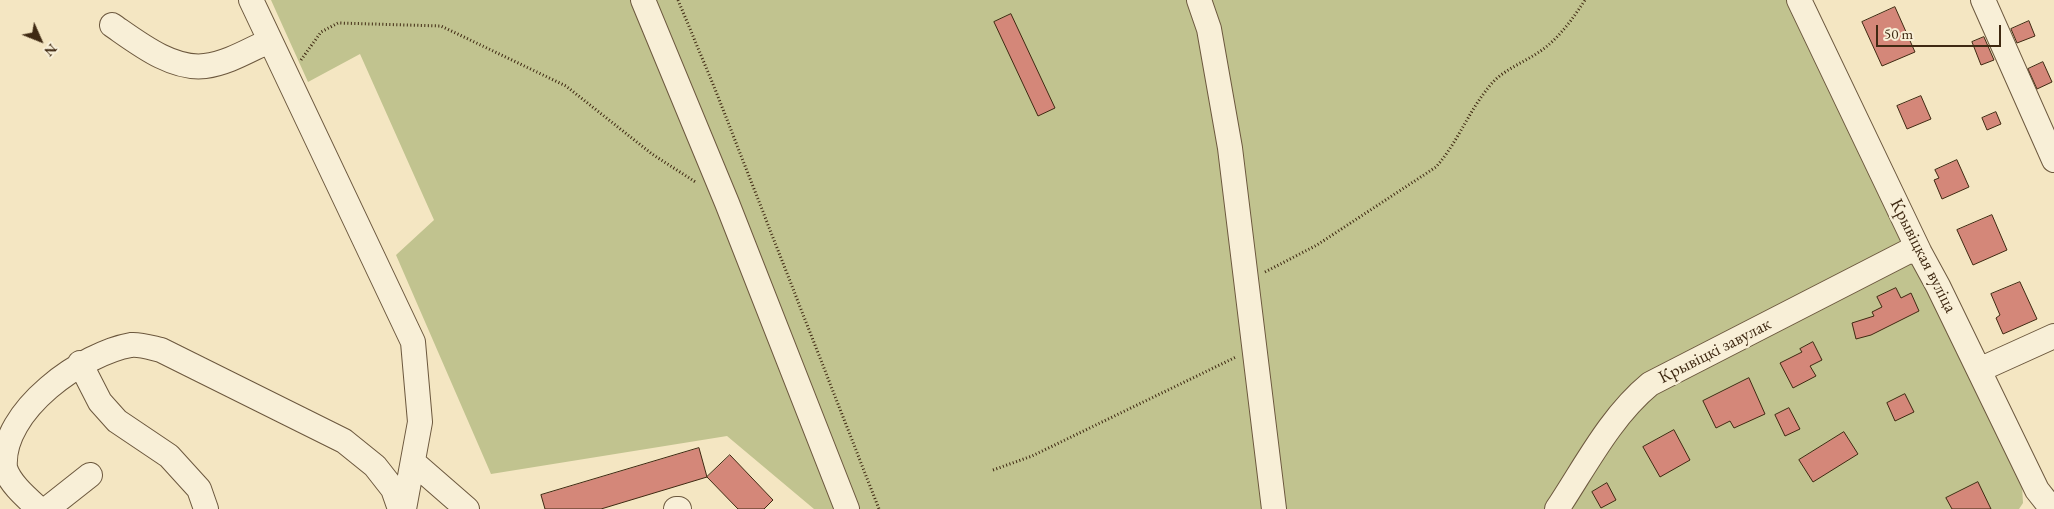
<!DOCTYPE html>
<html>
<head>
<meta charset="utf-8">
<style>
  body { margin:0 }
  #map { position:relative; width:2054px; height:509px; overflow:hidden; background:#f4e6c2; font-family:"EB Garamond",serif }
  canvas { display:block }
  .north { position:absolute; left:15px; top:15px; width:50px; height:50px; -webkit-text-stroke:4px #f8efd7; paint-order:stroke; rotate:134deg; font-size:14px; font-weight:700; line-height:20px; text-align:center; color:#3f2912 }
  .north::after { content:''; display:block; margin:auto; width:18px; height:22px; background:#3f2912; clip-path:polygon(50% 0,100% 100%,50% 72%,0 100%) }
  .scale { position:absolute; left:1876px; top:25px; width:125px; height:22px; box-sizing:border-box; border:2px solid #3f2912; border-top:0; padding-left:6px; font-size:15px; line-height:18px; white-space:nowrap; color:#3f2912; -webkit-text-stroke:4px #f8efd7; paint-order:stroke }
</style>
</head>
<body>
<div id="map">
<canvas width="2054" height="509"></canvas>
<div class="north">N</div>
<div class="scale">50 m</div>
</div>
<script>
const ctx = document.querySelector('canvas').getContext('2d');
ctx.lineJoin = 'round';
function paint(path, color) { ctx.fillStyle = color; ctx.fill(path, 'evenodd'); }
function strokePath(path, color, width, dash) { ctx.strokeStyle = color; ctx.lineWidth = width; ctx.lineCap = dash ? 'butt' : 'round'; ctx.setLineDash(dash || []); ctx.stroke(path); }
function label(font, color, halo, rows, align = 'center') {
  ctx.font = font + ' "EB Garamond",serif'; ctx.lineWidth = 5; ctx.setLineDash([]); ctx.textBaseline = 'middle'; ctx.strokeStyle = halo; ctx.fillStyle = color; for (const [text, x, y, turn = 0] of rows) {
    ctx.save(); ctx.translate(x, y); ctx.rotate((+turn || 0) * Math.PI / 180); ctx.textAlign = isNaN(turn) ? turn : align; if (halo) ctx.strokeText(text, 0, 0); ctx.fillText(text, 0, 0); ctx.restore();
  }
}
const green = new Path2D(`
  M271,0H1788L2022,485L2023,503L2019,509H814L727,436L491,474L396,255L434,220L360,54L308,82Z`);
const building = new Path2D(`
  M1895,7L1915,52L1882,66L1862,22Z
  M1011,14L1055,108L1038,116L994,22Z
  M2029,21L2035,36L2017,43L2011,29Z
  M1984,37L1994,60L1981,65L1972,42Z
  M2043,62L2052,82L2037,89L2028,69Z
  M1921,96L1931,119L1907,129L1897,106Z
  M1996,112L2001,124L1987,130L1982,118Z
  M1957,160L1969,187L1942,199L1934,180L1939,178L1935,170Z
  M1992,215L2007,250L1973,265L1957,230Z
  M2020,282L2037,319L2003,334L1996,318L2000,315L1991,294Z
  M1896,288L1901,298L1911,293L1919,311L1871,335L1856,339L1852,323L1874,316L1872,312L1882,307L1877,297Z
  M1813,342L1822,360L1810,366L1816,376L1793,388L1780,363L1802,352L1800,349Z
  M1749,378L1765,414L1734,428L1730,421L1716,428L1703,401Z
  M1905,394L1914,412L1895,421L1887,403Z
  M1789,408L1800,429L1785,436L1775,415Z
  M1674,430L1690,460L1660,477L1643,447Z
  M1844,432L1858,454L1813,482L1799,460Z
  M699,448L707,477L601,509H545L541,495Z
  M730,455L773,500L764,509H738L707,477Z
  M1978,482L1991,509H1952L1946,498Z
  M1607,483L1616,500L1601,508L1592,492Z`);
const path = new Path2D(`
  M678,0L715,89L879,509
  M301,60L321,32L338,23L441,26L566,86L652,154L697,183
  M1265,272L1317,245L1436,167C1459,141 1470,107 1494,81C1508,67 1530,60 1546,47C1562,34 1574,17 1585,0
  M993,470L1032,456L1236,357`);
const minor = new Path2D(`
  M251,0L413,342L420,422L404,509
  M643,0L727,203L847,509
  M1199,0L1209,29L1230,148L1274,509
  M1799,0L1920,253L1938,286L2037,490L2052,509
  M1983,0L2054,160
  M112,25C138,43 172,70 205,66C228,63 249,50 269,41
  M80,363L100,402L117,421L169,456L199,489L206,509
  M1979,370L2054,336
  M413,462L467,509
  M39,509C27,498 10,484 5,468C0,410 84,353 131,345C140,344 152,348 161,350L344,441L375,466L393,489L400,509
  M47,509L90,475
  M676,509H679
  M1557,509C1585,467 1610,417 1650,384L1909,251L1920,253`);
const streetNames = [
  ["Крывіцкая вуліца",1923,256,63],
  ["Крывіцкі завулак",1715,351,-27]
];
paint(green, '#c1c38f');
paint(building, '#d48779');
strokePath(building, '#3f2912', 1);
strokePath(minor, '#6c583e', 26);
strokePath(path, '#3f2912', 3, [1, 2.5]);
strokePath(minor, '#f8efd7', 24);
label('18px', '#3f2912', '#f8efd7', streetNames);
</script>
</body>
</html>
